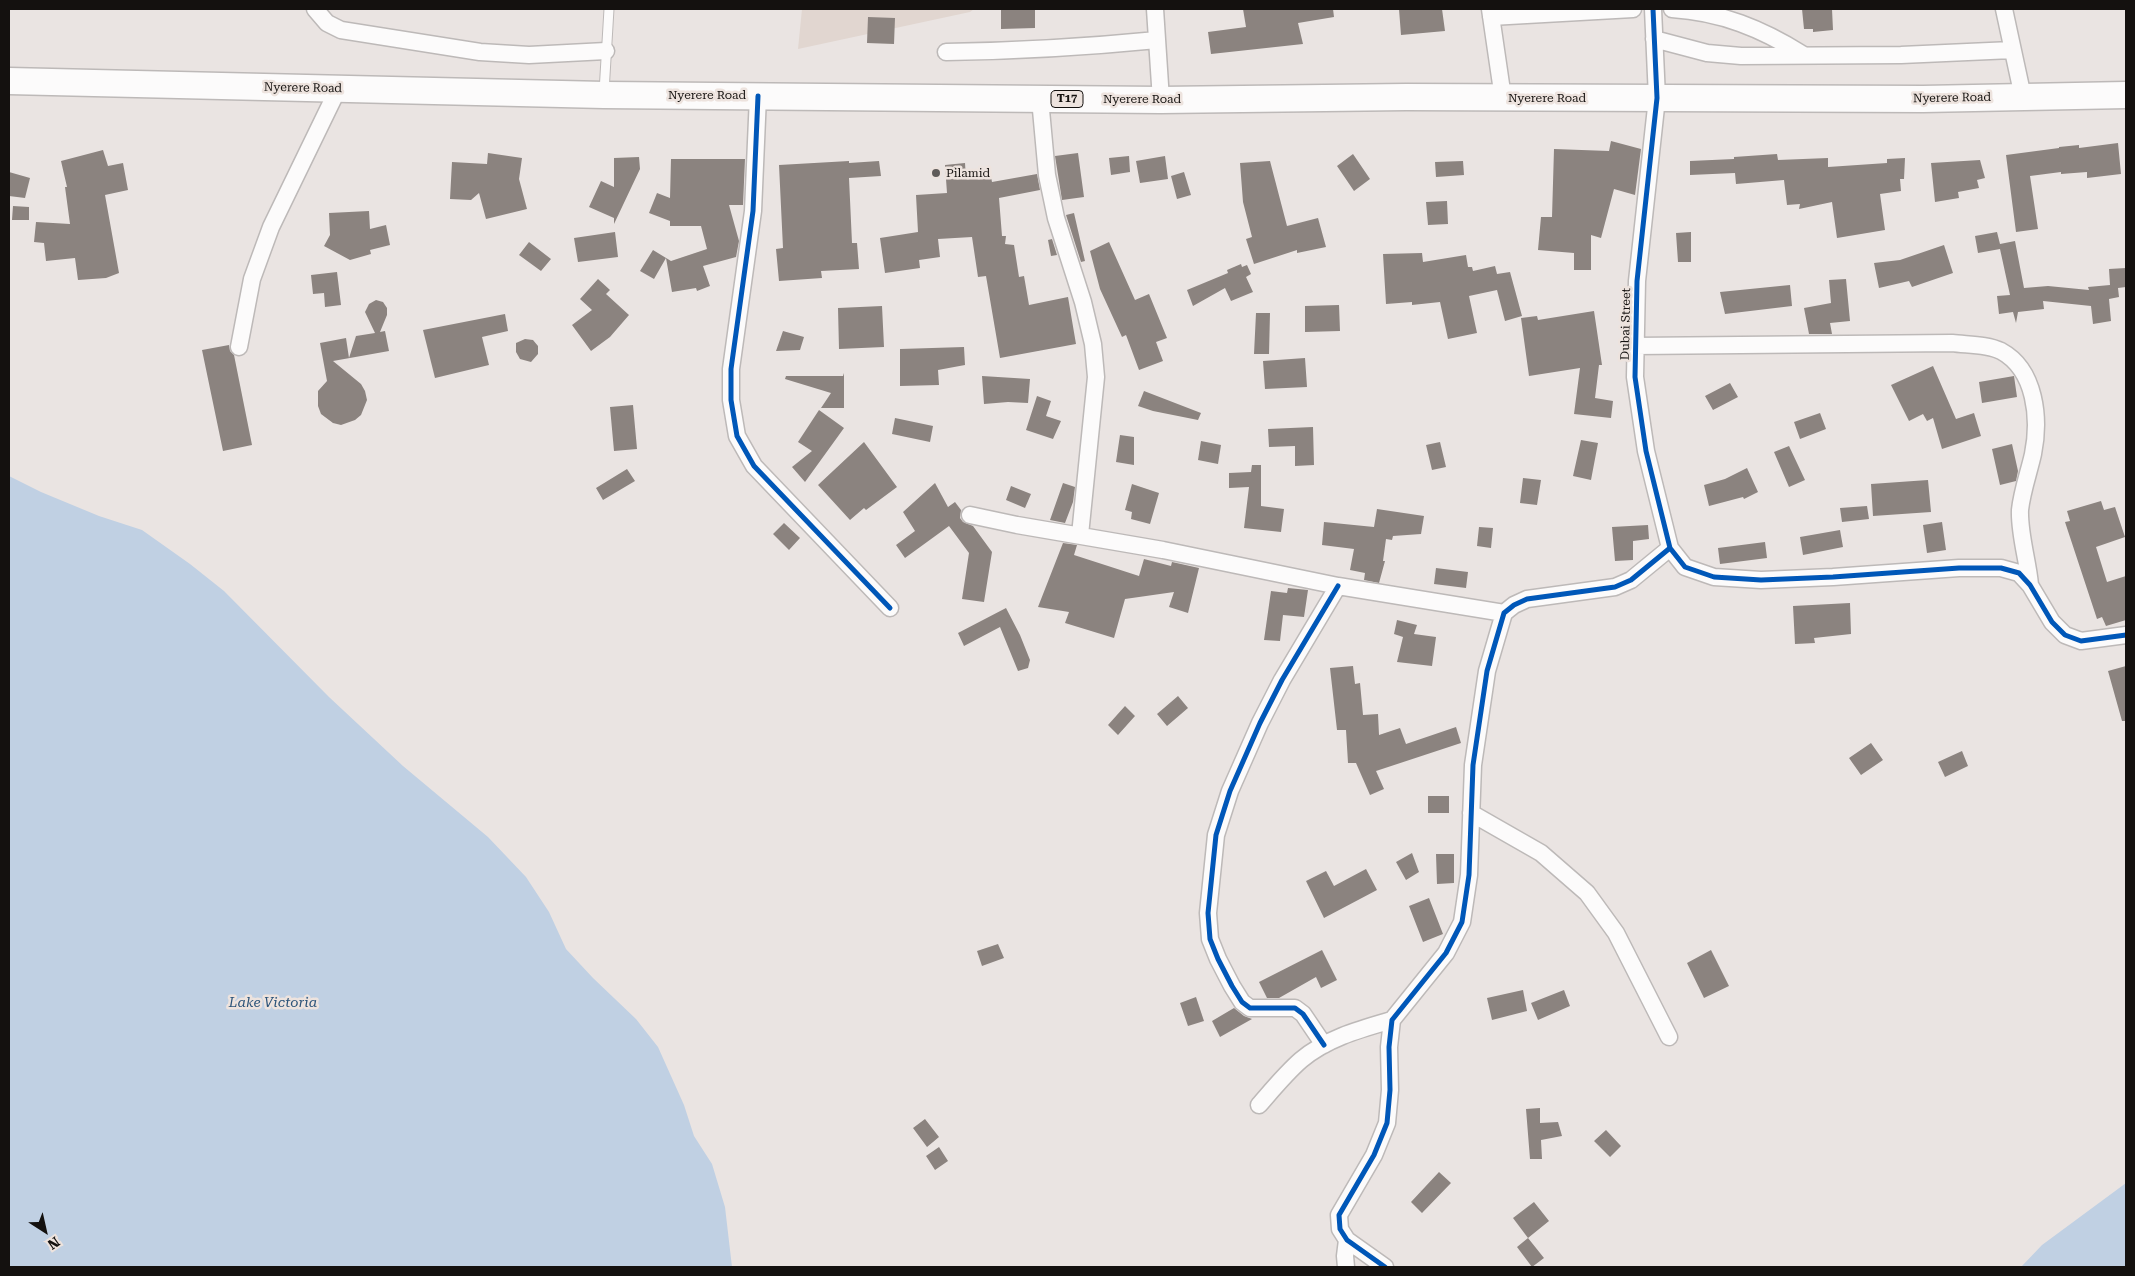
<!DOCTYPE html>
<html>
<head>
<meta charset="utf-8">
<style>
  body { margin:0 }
  #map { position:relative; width:2135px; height:1276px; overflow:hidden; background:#eae4e2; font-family:"Roboto Serif",serif }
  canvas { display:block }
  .frame { position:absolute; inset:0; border:10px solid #14110f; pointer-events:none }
  .north { position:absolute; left:20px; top:1206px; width:50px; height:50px; -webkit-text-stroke:4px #ede3de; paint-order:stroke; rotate:145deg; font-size:14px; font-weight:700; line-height:20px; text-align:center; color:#14110f }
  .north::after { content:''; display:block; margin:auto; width:18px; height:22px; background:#14110f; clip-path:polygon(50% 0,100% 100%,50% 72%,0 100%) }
</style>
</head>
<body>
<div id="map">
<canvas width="2135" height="1276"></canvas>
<div class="frame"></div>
<div class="north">N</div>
</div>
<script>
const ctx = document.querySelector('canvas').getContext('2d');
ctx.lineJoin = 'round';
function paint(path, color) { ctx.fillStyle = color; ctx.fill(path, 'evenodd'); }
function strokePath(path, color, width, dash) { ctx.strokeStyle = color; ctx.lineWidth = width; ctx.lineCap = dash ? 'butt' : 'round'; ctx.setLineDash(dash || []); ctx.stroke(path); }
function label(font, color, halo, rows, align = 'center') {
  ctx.font = font + ' "Roboto Serif",serif'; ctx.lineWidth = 5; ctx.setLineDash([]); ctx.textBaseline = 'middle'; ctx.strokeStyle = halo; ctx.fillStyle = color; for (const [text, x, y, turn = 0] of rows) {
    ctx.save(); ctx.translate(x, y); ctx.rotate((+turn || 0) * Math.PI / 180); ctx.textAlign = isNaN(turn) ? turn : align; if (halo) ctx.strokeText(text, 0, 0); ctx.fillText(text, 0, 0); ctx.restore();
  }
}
const built = new Path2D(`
  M802,9H974L970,12L798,49Z`);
const water = new Path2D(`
  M9,476L41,492L99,516L142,530L190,564L224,591L329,697L403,766L488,837L526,877L549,912L566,949L593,978L636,1019L658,1047L684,1105L694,1136L712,1164L725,1207L732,1267H9Z
  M2126,1183V1267H2021L2042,1245Z`);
const building = new Path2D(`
  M1001,9H1035V28L1001,29Z
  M1243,9H1333L1334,17L1298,23L1303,44L1211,54L1208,32L1246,27Z
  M1399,9H1442L1445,31L1401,35Z
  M1802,9H1832L1833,30L1813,32V29H1804Z
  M868,17L895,18L894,44L867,43Z
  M1611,141L1641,149L1635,195L1614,189L1601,238L1591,235V270H1574V253L1538,250L1541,217H1552L1554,149L1609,151Z
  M2118,143L2121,174L2087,178V172L2061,174V172L2030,176L2038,229L2016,232L2006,155L2059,148V147L2079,145V148Z
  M103,150L108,166L123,163L128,190L105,195L119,273L106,278L78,280L75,258L46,261L44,243L34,242L36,222L70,224L65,187H67L61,161Z
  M488,153L522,158L519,179L527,209L486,219L479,193L471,200L450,199L452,162L487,164Z
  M1078,153L1084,197L1062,200L1055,156Z
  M1353,154L1370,179L1354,191L1337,166Z
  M1777,154L1778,160L1828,158V167L1887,163V159L1905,158L1904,179H1900L1901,191L1880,194L1885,230L1837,238L1832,202L1799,209L1800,204L1787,205L1784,180L1736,184L1735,173L1690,175V161L1734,159V157Z
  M1129,156L1130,172L1111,175L1109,158Z
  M1165,156L1168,179L1140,183L1136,161Z
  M639,157L640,169L614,224V218L589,207L601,181L614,187V158Z
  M671,159H745L743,205H729L739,241L736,257L703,266L710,286L697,291L696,288L672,292L666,258L654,279L640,271L653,250L671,261L707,249L701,226H670V221L649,213L657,193L670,198Z
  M1980,160L1985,178L1977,180L1979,188L1958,192L1959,198L1935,202L1931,163Z
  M849,161V163L879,161L881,176L849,178L852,243H857L859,269L821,271L822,278L779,281L776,249L783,248L779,165Z
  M1270,161L1287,226L1318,218L1326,247L1297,253V250L1254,264L1246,239L1252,237L1243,202L1240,163Z
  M1463,161L1464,175L1436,177L1435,162Z
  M965,163L966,179L991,177L992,182L1037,174L1040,190L999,198L1002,236H1006L1005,244L1014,245L1019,277L1024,276L1029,305L1068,297L1076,344L1000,358L986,276L978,277L972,237L938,239L940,257L919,260L920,268L885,273L880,238L918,232L916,195L947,193L945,165Z
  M9,172L30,178L25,198L9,196Z
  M1184,172L1191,195L1177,199L1171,176Z
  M1447,201L1448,224L1428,225L1426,202Z
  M13,206L29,207V220H12Z
  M369,211L370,229L386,225L390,245L370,250L371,254L350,260L324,246L330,235L329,213Z
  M1074,213L1085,261L1081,262L1066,215Z
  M615,232L618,257L578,262L574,238Z
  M1691,232V262H1678L1676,233Z
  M1997,232L2000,244L2015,241L2024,288L2048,286L2089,290L2088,287L2110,285L2109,269L2126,268V287L2118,288L2119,297L2109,299L2111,321L2093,324L2091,306L2043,301L2044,309L2018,312L2016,323L2013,312L1999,314L1997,296L2010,295L2000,249L1978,253L1975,236Z
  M1052,239L1057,255L1051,256L1048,240Z
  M529,242L551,259L541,271L519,255Z
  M1109,242L1135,300L1149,294L1167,338L1156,342L1163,361L1139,370L1126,335L1122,337L1100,289L1090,251Z
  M1944,245L1953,273L1912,287L1909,281L1879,288L1874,263L1900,260Z
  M1422,253L1423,262L1466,255L1468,267H1472L1473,271L1495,266L1497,274L1510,272L1522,316L1505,321L1497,290L1469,296L1477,333L1448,339L1440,302L1412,305V302L1386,304L1383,254Z
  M1241,264L1242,267L1247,265L1251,274L1246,277L1253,292L1231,301L1225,288L1193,306L1187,290L1228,273L1227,270Z
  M337,272L341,305L325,307L324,293L313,294L311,275Z
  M598,279L610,290L606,294L629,315L610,337L591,351L572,325L592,310L580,299Z
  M1846,279L1850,321L1830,323L1832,334H1809L1804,308L1831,303L1829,280Z
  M1790,285L1792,306L1725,314L1720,292Z
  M376,300L383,302L387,308V315L380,332L385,331L389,351L333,361L361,384L365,391L367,400L361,415L355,420L341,425L333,423L321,414L318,406V391L327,381L320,343L346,338L349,358L356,336L375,333L365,312L369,304Z
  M1339,305L1340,331L1305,332V306Z
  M882,306L884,347L839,349L838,308Z
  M1594,311L1602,365H1599L1595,398L1613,401L1611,418L1574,414L1580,368L1529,376L1521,318L1537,316L1538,320Z
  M1256,313H1270L1269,354H1254Z
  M505,314L508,331L482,337L489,365L435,378L423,330Z
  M783,331L804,337L800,350L776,351Z
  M525,339L533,340L538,346V354L531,362L520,359L516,352V343Z
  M229,345L230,351L234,355L252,445L223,451L202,350Z
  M964,347L965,365L938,370L939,385L900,386V349Z
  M1305,358L1307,387L1265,389L1263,361Z
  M1933,366L1956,419L1974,413L1981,436L1942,449L1933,418L1927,421L1923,414L1909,421L1891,385Z
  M844,373V408H821L831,393L785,379L786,376H843Z
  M982,376L1030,379L1028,403L1008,402L984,404Z
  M2014,376L2017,397L1982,403L1979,382Z
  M1730,383L1738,397L1713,410L1705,396Z
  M1144,391L1201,413L1198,420L1153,411L1138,406Z
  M1037,396L1051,401L1046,416L1061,421L1053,439L1026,430Z
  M633,405L637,449L614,451L610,407Z
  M819,410L844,428L805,482L792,467L812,451L798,442Z
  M1820,413L1826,429L1800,439L1794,422Z
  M895,418L933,426L930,442L892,434Z
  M1313,427L1314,465L1295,466V446L1269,447L1268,429Z
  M1120,435L1134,437V465L1116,462Z
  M1581,440L1598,443L1591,480L1573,476Z
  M1201,441L1221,445L1218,464L1198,460Z
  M864,442L897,487L866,510L864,508L850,520L818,485Z
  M1440,442L1446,467L1432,470L1426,445Z
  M2012,444L2018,471L2016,481L2000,485L1992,449Z
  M1789,446L1805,480L1789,487L1774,452Z
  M1252,465H1261V506L1284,509L1281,532L1244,528L1249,487L1229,488V473L1251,472Z
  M1747,468L1758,492L1744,499L1743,497L1709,506L1704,485L1725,479Z
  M627,469L635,481L603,500L596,488Z
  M1523,478L1541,480L1537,505L1520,503Z
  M1928,480L1931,512L1873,516L1871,484Z
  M935,483L948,507L955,502L961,510L960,518L963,522L973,526L992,552L984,602L962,599L969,553L949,526L905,558L896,545L915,531L903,512Z
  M1063,483L1075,487L1073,502L1065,523L1050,520Z
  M1132,484L1159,493L1150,524L1131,519L1132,512L1125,510Z
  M1011,486L1031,494L1025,508L1006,500Z
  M2101,501L2104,510L2115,507L2125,537L2096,547L2107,582L2126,576V620L2106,626L2102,617L2097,619L2065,522L2070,521L2067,511Z
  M1867,506L1869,519L1842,522L1840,508Z
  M1377,509L1424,516L1421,534L1393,536L1392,540L1386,539L1383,561H1385L1379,583L1364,580L1365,573L1350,570L1354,549L1322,545L1324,522L1374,527Z
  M1942,522L1946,550L1927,553L1923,525Z
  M784,523L800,538L789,550L773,534Z
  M1648,525L1649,539L1633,541V560L1615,561L1612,527Z
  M1479,527L1493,528L1491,548L1477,546Z
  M1840,530L1843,547L1803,555L1800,537Z
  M1765,542L1767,558L1720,564L1718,548Z
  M1063,543L1077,545L1074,555L1139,576L1144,559L1171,566L1172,562L1199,568L1188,613L1169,607L1174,592L1125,599L1114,638L1065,623L1069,612L1038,607Z
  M1436,568L1468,572L1466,588L1434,584Z
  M1288,588L1308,590L1304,617L1283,615L1280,641L1264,640L1271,591L1287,593Z
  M1850,603L1851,634L1814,638L1815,643L1795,644L1793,606Z
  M1006,608L1020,635L1030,660L1028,668L1018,671L1000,627L964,646L958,633Z
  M1397,620L1417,625L1414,634L1436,637L1432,666L1397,662L1403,637L1394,634Z
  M1353,666L1355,684L1360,683L1363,715L1378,714L1379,735L1400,728L1406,744L1456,727L1461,743L1376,771L1384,789L1370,795L1356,763H1348L1346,730H1337L1330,668Z
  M2126,666V721H2122L2108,671Z
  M1178,696L1188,708L1167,726L1157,714Z
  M1125,706L1135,716L1118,735L1108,725Z
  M1871,743L1883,760L1861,775L1849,758Z
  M1962,751L1968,766L1945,777L1938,762Z
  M1428,796H1449V813H1428Z
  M1412,853L1419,872L1406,880L1396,862Z
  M1436,854H1454V883L1437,884Z
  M1366,869L1377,890L1324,918L1306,881L1326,871L1334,886Z
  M1429,898L1443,934L1423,942L1409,906Z
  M998,944L1004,958L982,966L977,951Z
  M1322,950L1337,980L1321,988L1316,977L1279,998H1267L1259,982Z
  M1711,950L1729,986L1704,998L1687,963Z
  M1523,990L1527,1011L1492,1020L1487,998Z
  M1564,990L1570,1006L1538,1020L1531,1003Z
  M1196,997L1204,1021L1188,1026L1180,1003Z
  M1234,1008L1244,1016L1252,1019L1220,1037L1212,1021Z
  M1540,1108V1123L1558,1122L1562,1136L1541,1140L1542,1159H1530L1526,1109Z
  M925,1119L939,1137L927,1147L913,1128Z
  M1606,1130L1621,1146L1610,1157L1594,1141Z
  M939,1147L948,1161L935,1170L926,1156Z
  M1439,1172L1451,1183L1422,1213L1411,1202Z
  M1534,1202L1549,1221L1528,1238L1513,1218Z
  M1528,1238L1544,1258L1532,1267L1517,1247Z`);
const lane = new Path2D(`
  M604,92L609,9`);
const street = new Path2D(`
  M315,9L327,23L341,30L480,52L529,55L606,51
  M1155,9L1161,100
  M1490,9L1503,98
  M1653,9L1657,98L1637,281L1635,377L1646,451L1670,548L1685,567L1714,577L1761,580L1833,577L1959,568H2001L2019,573L2030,585L2052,622L2065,635L2081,641L2126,635
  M1672,9C1721,12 1762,29 1802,54
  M2004,9L2023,97
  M1491,17L1633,9
  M1654,39L1707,53L1741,56L1901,55L2012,50
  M946,52C1017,51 1086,47 1157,40
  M758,96L753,211L731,369V400L737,436L754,466L890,608
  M1040,99L1047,175L1056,218L1083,302L1093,344L1096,377L1080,535
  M1635,346L1952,343C1967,345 1987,344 2001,351C2036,370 2040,419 2033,454C2029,472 2022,491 2020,510C2019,534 2028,561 2030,585
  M239,347L252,279L271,227L338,89
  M970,515L1017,525L1163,550L1338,586L1504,613
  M1471,813L1541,853L1587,893L1616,933L1669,1037
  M1324,1045L1303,1014L1295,1008H1250L1242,1002L1232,986L1218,959L1210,939L1208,913L1216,835L1230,791L1260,723L1282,680L1338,586
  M1259,1105C1273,1089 1286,1073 1301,1060C1327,1038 1361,1029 1392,1020
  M1346,1267L1345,1256L1347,1240
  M1385,1267L1347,1240L1340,1229L1339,1215L1374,1155L1387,1123L1390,1090L1389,1047L1392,1020L1446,953L1462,922L1469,875L1473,765L1487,671L1504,613L1514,605L1527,599L1615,587L1631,580L1670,548`);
const primary = new Path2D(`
  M9,81L604,95L1161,100L1406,97L1923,99L2126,95`);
const cycleway = new Path2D(`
  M1653,9L1657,98L1637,281L1635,377L1646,451L1670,548L1685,567L1714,577L1761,580L1833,577L1959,568H2001L2019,573L2030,585L2052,622L2065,635L2081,641L2126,635
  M758,96L753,211L731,369V400L737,436L754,466L890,608
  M1324,1045L1303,1014L1295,1008H1250L1242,1002L1232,986L1218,959L1210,939L1208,913L1216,835L1230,791L1260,723L1282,680L1338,586
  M1385,1267L1347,1240L1340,1229L1339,1215L1374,1155L1387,1123L1390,1090L1389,1047L1392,1020L1446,953L1462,922L1469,875L1473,765L1487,671L1504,613L1514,605L1527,599L1615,587L1631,580L1670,548`);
const markers = [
  [936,173,5,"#5f5b59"]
];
const shields = [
  [1067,99,32]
];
const shieldNames = [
  ["T17",1067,99]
];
const streetNames = [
  ["Nyerere Road",303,88,1],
  ["Nyerere Road",707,95],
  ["Nyerere Road",1547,98],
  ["Nyerere Road",1952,98,-1],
  ["Nyerere Road",1142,99],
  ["Dubai Street",1626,324,-89]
];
const poiNames = [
  ["Pilamid",946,173]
];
const waterNames = [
  ["Lake Victoria",273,1003]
];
paint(built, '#e1d6d0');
paint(water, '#c0d0e3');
paint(building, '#8b837f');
strokePath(lane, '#bdb9b8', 11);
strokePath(street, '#bdb9b8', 19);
strokePath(primary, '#bdb9b8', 29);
strokePath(lane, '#fcfbfb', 9);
strokePath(street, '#fcfbfb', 16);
strokePath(primary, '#fcfbfb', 26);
strokePath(cycleway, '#0057b8', 5);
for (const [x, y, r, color] of markers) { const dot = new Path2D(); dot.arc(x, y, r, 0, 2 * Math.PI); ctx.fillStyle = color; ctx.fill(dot); strokePath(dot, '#ede3de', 2); }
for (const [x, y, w] of shields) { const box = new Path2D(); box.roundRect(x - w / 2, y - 8.5, w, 17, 4); ctx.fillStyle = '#ede3de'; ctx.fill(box); strokePath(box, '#14110f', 1); }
label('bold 11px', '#14110f', null, shieldNames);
label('12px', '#14110f', '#ede3de', streetNames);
label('12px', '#14110f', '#ede3de', poiNames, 'left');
label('italic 14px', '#2b5379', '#ede3de', waterNames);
</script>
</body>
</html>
